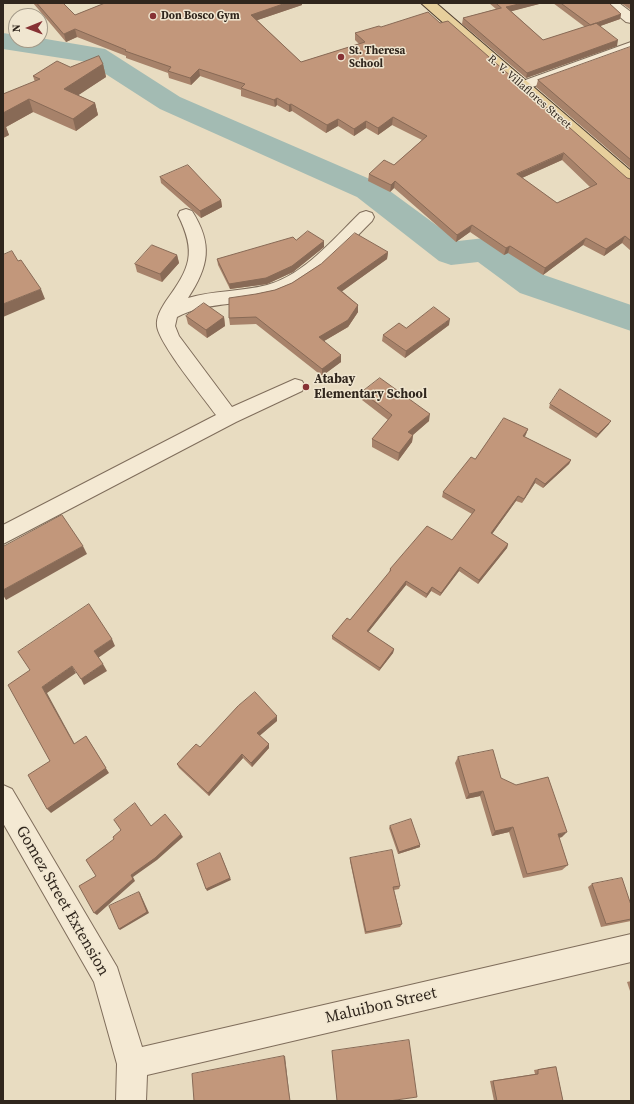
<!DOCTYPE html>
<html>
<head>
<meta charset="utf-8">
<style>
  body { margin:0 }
  #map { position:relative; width:634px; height:1104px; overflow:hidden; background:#e8dcc1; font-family:"Source Serif 4",serif }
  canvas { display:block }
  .frame { position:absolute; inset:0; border:4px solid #30261d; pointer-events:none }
  .north { position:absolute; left:8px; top:8px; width:40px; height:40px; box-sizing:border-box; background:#f0e6d0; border:1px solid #a39988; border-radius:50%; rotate:269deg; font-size:11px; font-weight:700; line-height:16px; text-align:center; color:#30261d }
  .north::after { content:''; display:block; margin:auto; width:14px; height:18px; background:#873234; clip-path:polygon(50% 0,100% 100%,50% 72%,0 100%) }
</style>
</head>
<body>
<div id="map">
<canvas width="634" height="1104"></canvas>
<div class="frame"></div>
<div class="north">N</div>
</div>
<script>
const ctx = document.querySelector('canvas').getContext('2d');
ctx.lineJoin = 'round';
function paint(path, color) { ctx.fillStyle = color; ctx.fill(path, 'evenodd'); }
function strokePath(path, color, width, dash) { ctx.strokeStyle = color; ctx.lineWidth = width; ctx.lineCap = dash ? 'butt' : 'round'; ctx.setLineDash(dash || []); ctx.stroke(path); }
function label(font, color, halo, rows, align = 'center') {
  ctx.font = font + ' "Source Serif 4",serif'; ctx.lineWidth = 3; ctx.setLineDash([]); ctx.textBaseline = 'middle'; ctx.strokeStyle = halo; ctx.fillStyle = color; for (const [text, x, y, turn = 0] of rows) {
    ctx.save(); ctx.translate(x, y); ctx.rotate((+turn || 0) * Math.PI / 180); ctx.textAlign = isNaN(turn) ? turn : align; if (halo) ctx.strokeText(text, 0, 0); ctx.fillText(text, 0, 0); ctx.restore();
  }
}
const river = new Path2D(`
  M3,33L16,35V40H40V38L105,49L180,97L379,183L458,241L485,238L497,242L544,275L631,305V331L520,293L478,262L451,265L439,261L357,197L160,109L87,62L3,49Z`);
const minor = new Path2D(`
  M603,3H619L631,12V23L626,22Z
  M631,42V51L527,89L522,90L517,89L515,86L517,83Z
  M186,209L192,211C213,244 209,266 188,298C214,290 241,292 267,285C304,275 333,239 360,213L366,211L372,213L374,217L372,221C337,256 308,291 256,300C229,305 202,304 177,317L175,326L179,336L232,407L295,379L302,381L305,386L302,391L236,422L3,544V525L216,415C204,398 159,344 157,326C156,317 161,309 166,301C190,268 197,253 178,215L180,211Z
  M3,785L12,789L117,967L142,1047L631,934V962L147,1075L146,1101H116L117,1064L94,982L3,823Z`);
const major = new Path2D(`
  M421,3H436L631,171V185L625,184Z`);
const wall = new Path2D(`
  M33,3H63L75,15L105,3H302V5L257,20L301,62L359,44L355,40V33L381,27L627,178L631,179V251L622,243L604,256L583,245L543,275L508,253L504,255L470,232L456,242L394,188L390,192L368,181L369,174L394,165L422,140L392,125L378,135L366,128L354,136L338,126L326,133L292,111L289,112L277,105L275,107L241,96V90L200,76L191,85L169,78L168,73L126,58V56L77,37L66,42ZM562,160L590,187L557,203L522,178Z
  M489,3H543L511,11L543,40L585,27L553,3H609L621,14L620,19L600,26L617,46L526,78L462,24L463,18L496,9Z
  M621,3H631V10Z
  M631,48V169L536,87L538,80Z
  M103,64L106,77L78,95L95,103L98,115L76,131L33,112L6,127L9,135L3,138V94L35,82L33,76L70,67Z
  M160,177L221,200L222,207L201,218L161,183Z
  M296,240L324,247L293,272L267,284L230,289L218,265L217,259Z
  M388,252L387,259L342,291L358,305V312L348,327L324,341L341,362L322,376L256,324L230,325L229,318L256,294L275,290L292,283L321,264Z
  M177,255L179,263L162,282L137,272L135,264Z
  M186,316L224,317L225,326L207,338L188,324Z
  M449,325L405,358L382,341L383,335L406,328Z
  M362,392L429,421L413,435L412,442L398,461L372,447V439L388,420L362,400Z
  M550,404L609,424L596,438L549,408Z
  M528,429L526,434L525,437L571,460L569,464L543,488L535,483L522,503L516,501L492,534L508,544L507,548L478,584L459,571L440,596L431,591L426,598L406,585L368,632L394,649L393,653L379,671L332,639V636L350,620L389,573L390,569L452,540L472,514L442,497L443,492L475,459Z
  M277,721L259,736L269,744V748L252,767L243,758L209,796L179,768L177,764L200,747Z
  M458,757L501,778L562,837L559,838L568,865L562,870L523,878L509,832L492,836L480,796L466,799L455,763Z
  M390,826L420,845V847L398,854L389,828Z
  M350,858L400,886L399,889L394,890L402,924L400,927L365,934L350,861Z
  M592,884L631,905V921L601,927L588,887Z
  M631,981V994L627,982Z
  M552,1067H556L563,1101H494L490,1081L535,1074L534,1070Z`);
const shadedWall = new Path2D(`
  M286,3H302V5L252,22L251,15Z
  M523,3H543L505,13L506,7Z
  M621,14L620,19L589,30L591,25Z
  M75,29L77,37L66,42L64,34Z
  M618,40L617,46L526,78L527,73Z
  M103,64L106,77L68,102L64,89Z
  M199,69L200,76L191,85L190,78Z
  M277,98V105L275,107L274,100Z
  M29,99L33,112L6,127L9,135L3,138V113Z
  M95,103L98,115L76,131L73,119Z
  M291,104L292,111L289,112V105Z
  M393,117L392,125L378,135V128Z
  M338,119V126L326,133L327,125Z
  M366,121V128L354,136V129Z
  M564,153L562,160L515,181L517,174Z
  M395,181L394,188L390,192L391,185Z
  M221,200L222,207L201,218L200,211Z
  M472,225L470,232L456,242L457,235Z
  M625,236L622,243L604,256L606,249Z
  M586,238L583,245L543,275L545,268Z
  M324,241V247L293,272L267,284L230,289L229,284Z
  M510,246L508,253L504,255L506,248Z
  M388,252L387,259L337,295V288Z
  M177,255L179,263L162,282L160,274Z
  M41,289L45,299L3,317V304Z
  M358,305V312L348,327L319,344V337Z
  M224,317L225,326L207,338L206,330Z
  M450,319L449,325L405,358L406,351Z
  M341,355V362L322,376V369Z
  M430,414L429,421L407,440L408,432Z
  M611,421L609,424L596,438L598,434Z
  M528,429L526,434L522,441L523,436Z
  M413,435L412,442L398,461L399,453Z
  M571,460L569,464L543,488L545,484Z
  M536,478L535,483L522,503L524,499Z
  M518,496L516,501L490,537L491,533Z
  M508,544L507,548L478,584L479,580Z
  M83,546L87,554L6,600L3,595V590Z
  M460,567L459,571L440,596L441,593Z
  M406,581V585L366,635L367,631Z
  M432,587L431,591L426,598L427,594Z
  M112,639L115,646L98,658L94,651Z
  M394,649L393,653L379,671L380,668Z
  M103,664L107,671L84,685L81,679Z
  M72,666L76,673L47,693L78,750L74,744L42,687Z
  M277,716V721L257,738V733Z
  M86,736L109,773L51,813L47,809Z
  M269,744V748L252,767L251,763Z
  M242,754L243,758L209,796L208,793Z
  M483,791L480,796L466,799L469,794Z
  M513,827L509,832L492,836L495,831Z
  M567,832L562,837L553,839L558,834Z
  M181,834L183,837L157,860L133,877L135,881L97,915L94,913L131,875Z
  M420,845V847L398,854L399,852Z
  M221,855L231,880L207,891L206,889Z
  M139,892L140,893L149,913L120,930L119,929Z
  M284,1056H285L290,1101Z`);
const building = new Path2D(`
  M37,3H63L75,15L105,3H286L251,15L301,62L365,42L355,33L379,26L381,27L428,12L440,23L448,21L627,178L631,179V241L625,236L606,249L586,238L545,268L510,246L506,248L472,225L457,235L395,181L391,185L369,174L384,160L394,165L427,136L393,117L378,128L366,121L354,129L338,119L327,125L291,104L289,105L277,98L274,100L241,88L245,84L199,69L190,78L168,71L171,67L125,51L126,50L75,29L64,34ZM564,153L597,184L557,203L517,174Z
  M496,3H523L506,7L543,40L596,23L618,40L527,73L463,18L501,8Z
  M561,3H609L621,14L591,25Z
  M630,47L631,48V160L538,80Z
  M99,56L103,64L64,89L95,103L73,119L29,99L3,113V94L40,79L33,76L57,61L70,67Z
  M188,165L221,200L200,211L160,177Z
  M308,231L324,241L292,266L266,278L229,284L217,259L293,237L296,240Z
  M355,233L388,252L337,288L358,305L348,320L319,337L341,355L322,369L256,317L229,318V298L256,294L275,290L292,283L321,264Z
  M152,245L177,255L160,274L135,264Z
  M12,251L18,261L21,260L41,289L3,304V255Z
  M204,303L224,317L206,330L186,316Z
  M434,307L450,319L406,351L383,335L399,323L406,328Z
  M380,378L430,414L408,432L413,435L399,453L372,439L392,415L362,392Z
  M560,389L611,421L598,434L550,404Z
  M504,418L528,429L523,436L571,460L545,484L536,478L524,499L518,496L491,533L508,544L479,580L460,567L441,593L432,587L427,594L406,581L367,631L394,649L380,668L332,636L347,618L350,620L391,570L390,569L427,526L452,540L475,510L443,492L471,457L475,459Z
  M62,515L83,546L3,590V547Z
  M89,604L112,639L94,651L103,664L81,679L72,666L42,687L74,744L86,736L106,768L47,809L28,775L50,761L8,685L30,670L18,652Z
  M255,692L277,716L257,733L269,744L251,763L242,754L208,793L177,764L196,744L200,747L238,706Z
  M493,750L501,778L516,785L548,777L567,832L558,834L568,865L527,874L513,827L495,831L483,791L469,794L458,757Z
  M135,803L151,826L165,814L181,834L155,858L131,875L133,879L94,913L79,886L96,876L86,860L114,839L113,837L121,830L114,820Z
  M411,819L420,845L399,852L390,826Z
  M392,850L400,886L393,887L402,924L366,932L350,858Z
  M220,853L230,878L206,889L197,864Z
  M622,878L631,905V919L606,924L592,884Z
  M139,892L147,912L119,929L109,906Z
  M409,1040L417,1097L389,1101H337L332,1051Z
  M284,1056L290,1101H194L192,1074Z
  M556,1067L563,1101H497L493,1081L538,1074V1070Z`);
const markers = [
  [153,16,4,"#873234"],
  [341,57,4,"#873234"],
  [306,387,4,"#873234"]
];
const farPoinames = [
  ["Don Bosco Gym",161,16],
  ["St. Theresa",349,51],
  ["School",349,64]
];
const farStreetnames = [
  ["R. V. Villaflores Street",529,92,41]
];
const poiNames = [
  ["Atabay",314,380],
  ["Elementary School",314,395]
];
const nearStreetnames = [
  ["Gomez Street Extension",62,901,60],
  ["Maluibon Street",381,1006,-13]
];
paint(river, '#a3bbb3');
strokePath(minor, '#7f6d5b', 2);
strokePath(major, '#4d3c2f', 2);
paint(minor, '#f4e9d3');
paint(major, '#e7cf9c');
paint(wall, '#a7826a');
paint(shadedWall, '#886a56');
paint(building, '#c2977b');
strokePath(building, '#886a56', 1);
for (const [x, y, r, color] of markers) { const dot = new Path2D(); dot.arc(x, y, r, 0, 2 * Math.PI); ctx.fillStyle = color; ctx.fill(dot); strokePath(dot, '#f0e6d0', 1.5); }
label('bold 11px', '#30261d', '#f0e6d0', farPoinames, 'left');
label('11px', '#30261d', '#f0e6d0', farStreetnames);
label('bold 13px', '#30261d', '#f0e6d0', poiNames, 'left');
label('16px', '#30261d', '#f0e6d0', nearStreetnames);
</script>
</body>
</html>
